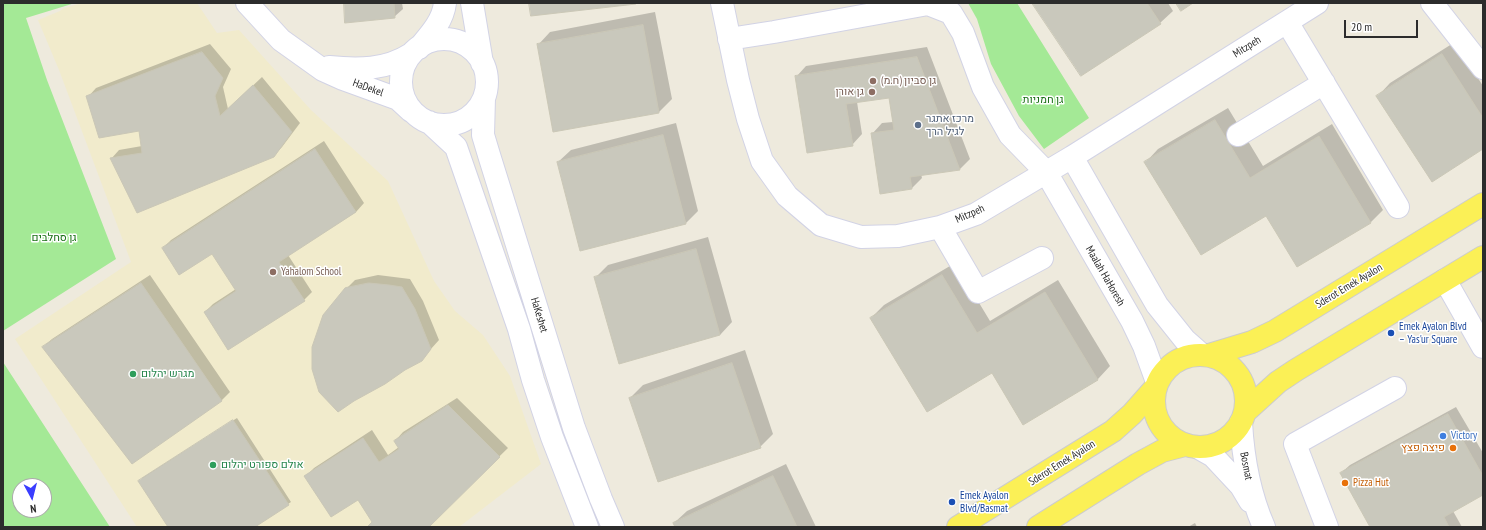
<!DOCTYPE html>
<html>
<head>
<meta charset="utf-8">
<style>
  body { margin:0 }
  #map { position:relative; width:1486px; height:530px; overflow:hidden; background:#eeeadd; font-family:"PT Sans Narrow",sans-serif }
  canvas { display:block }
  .frame { position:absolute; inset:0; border:4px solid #2c2c2c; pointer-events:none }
  .north { position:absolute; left:12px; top:478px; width:40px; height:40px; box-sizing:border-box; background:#fff; border:1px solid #ababab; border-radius:50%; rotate:173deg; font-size:11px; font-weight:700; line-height:16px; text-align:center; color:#2c2c2c }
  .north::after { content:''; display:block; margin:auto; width:14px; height:18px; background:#3a3dff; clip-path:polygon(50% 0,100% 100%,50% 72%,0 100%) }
  .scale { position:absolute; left:1344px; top:20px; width:74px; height:18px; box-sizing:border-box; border:2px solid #2c2c2c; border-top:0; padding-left:5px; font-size:12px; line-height:14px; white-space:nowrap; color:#2c2c2c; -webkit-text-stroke:3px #fff; paint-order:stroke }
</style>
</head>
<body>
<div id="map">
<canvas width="1486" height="530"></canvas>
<div class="frame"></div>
<div class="north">N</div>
<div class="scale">20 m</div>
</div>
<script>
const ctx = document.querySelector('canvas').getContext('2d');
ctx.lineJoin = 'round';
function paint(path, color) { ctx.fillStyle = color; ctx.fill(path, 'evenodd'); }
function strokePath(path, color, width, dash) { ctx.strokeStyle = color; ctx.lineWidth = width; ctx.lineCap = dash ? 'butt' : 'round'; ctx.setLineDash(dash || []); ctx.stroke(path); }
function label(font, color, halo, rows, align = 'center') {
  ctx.font = font + ' "PT Sans Narrow",Heebo,sans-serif'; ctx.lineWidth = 3; ctx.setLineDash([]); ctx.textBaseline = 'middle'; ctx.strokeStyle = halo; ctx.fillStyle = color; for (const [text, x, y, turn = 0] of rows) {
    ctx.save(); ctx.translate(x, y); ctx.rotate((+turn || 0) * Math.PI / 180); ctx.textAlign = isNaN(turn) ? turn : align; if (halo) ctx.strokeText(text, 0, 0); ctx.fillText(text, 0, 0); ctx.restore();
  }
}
const education = new Path2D(`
  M81,3H197L217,33L239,30L311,110L388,181L434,281L455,311L483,335L510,376L541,464L459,527H137L15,339L131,262L59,70L38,20L60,11L62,9Z`);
const green = new Path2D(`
  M3,3H75L26,18L47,80L116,259L3,331Z
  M968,3H1017L1089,118L1044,149L1019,116L991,64L977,19Z
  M3,362L110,527H3ZM20,486H44V510H20Z`);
const shadow = new Path2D(`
  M345,3H402L403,9L394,17Z
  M1034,3H1168L1173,11L1160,23Z
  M655,12L672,99L659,112L553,131L538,45L550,32Z
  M1455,42L1483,86V148L1378,96L1390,83Z
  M210,44L231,69L223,87L228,109L262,77L300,123L282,147L273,156L111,159L119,150L142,146L140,130L88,97L96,88Z
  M927,47L970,159L960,169L921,174L922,178L912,188L872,134L882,123L893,122L890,96L857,102L862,134L852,145L796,77L806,66Z
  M1228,108L1263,166L1332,124L1383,210L1371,222L1298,266L1267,215L1146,162L1158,149Z
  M676,123L698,211L685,224L558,162L571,150Z
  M324,141L364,203L356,212L288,255L312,292L304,300L205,312L213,304L236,289L213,253L163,248L171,240Z
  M708,237L732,322L720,335L596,277L608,265Z
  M955,263L990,321L1058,280L1110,366L1098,379L1024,423L992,372L871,318L884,305Z
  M150,275L230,392L222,400L132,463L43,347L52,339Z
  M378,275L410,279L423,301L439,340L421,360L346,289L355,280Z
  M745,350L773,434L760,447L630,398L643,385Z
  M457,398L508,448L427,527H368L374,522L358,499L306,476L314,468L372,430L388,455L399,447L395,441L403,432Z
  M1456,407L1483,453V494L1453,511L1462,527H1372L1341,473L1350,465Z
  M237,418L291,502L254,527H169L142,478Z
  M786,464L816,527H676L674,523L687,511Z
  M1195,523L1197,527H1188Z`);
const building = new Path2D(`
  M344,3H394L395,18L345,23Z
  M529,3H636V4L531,16Z
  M1032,3H1147L1161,24L1081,76Z
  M1176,3H1193L1181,11Z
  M643,25L659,113L553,132L537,44Z
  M202,52L223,78L215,96L220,116L253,85L292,132L274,157L137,213L110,158L142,153L139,131L99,138L86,96L169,64Z
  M1442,54L1483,118V149L1432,182L1376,96Z
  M917,57L960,170L910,177L912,189L880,194L871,133L894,130L889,98L846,104L853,146L807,153L795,76Z
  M1215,120L1250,178L1319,136L1371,223L1297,267L1266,216L1201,255L1144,162Z
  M663,135L686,224L580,251L557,162Z
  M315,149L356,212L279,262L305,301L228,350L204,312L236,291L212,254L179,275L162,248Z
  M696,249L720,335L619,364L594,277Z
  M942,275L977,333L1045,292L1098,380L1023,425L992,373L927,412L870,318Z
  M141,283L222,401L132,464L42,347Z
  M369,283L389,285L402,287L415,309L431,349L422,361L405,370L385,384L354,401L338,412L319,392L312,369V347L323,315L345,288Z
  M732,363L761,448L658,482L629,398Z
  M448,405L500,457L429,527H367L372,522L358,500L331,517L304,476L363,438L379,462L399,449L394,441Z
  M1448,414L1483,476V495L1444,517L1449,527H1370L1340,473Z
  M233,420L289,505L255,527H168L138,481Z
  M773,476L797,527H675L673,523Z`);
const minor = new Path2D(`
  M247,3L281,40L323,70L343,79L398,99L411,111
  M472,3L482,63
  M722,3L738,80L748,119L762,161L787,196L821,225L861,237L898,236L940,227L976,214L1072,157L1317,3
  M1432,3L1483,68
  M1287,22L1398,207
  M729,39L774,32L928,4L951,13L963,33L983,87L1010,135L1046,172L1132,321L1144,346L1157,382
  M401 82a43 43 0 1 1 86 0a43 43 0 1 1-86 0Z
  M419,48C430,35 443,21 445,3
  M329,67C358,70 386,70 411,54
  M484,98L483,135L489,155L574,428L601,499L613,527
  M429,122L456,147L519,329L533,380L552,437L587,527
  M1238,135L1324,83
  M1072,157L1157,305L1185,340L1202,355
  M940,227L978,292L1042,258
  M1445,280L1483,347
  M1241,422C1243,458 1249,493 1264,527
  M1197,447L1213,456L1241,486L1250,501
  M1327,527L1295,444L1395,388`);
const major = new Path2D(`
  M1154 401a46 46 0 1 1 92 0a46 46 0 1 1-92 0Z
  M1209,355L1252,342L1275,331L1483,204
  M1245,412L1278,382L1296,370L1483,257
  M958,527L1113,431L1132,414L1155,388
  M1038,527L1138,464L1162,451L1185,445`);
const markers = [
  [873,81,4,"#8d6e63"],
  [872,92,4,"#8d6e63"],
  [918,125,4,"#5c6f8a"],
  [273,272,4,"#8d6e63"],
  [1391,333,4,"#1a4fb4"],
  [133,374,4,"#2e9e5b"],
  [1443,436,4,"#3f7fe0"],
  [1453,448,4,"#e8710a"],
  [213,465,4,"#2e9e5b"],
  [1345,483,4,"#e8710a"],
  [952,502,4,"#1a4fb4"]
];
const streetNames = [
  ["Mitzpeh",1247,47,-32],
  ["HaDekel",368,88,20],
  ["Mitzpeh",970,214,-24],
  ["Maalah HaHoresh",1105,276,60],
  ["Sderot Emek Ayalon",1349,286,-31],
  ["HaKeshet",539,315,73],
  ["Sderot Emek Ayalon",1062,463,-32],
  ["Bosmat",1246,466,79]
];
const educationNames = [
  ["גן סביון (ח.מ)",881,81],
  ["גן אורן",864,92,"right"],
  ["Yahalom School",281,272]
];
const parkNames = [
  ["גן חמניות",1043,100],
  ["גן סחלבים",54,238]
];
const serviceNames = [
  ["מרכז אתגר",926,119],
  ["לגיל הרך",926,132]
];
const transitNames = [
  ["Emek Ayalon Blvd",1399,327],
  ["– Yas'ur Square",1399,340],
  ["Emek Ayalon",960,496],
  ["Blvd/Basmat",960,509]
];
const leisureNames = [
  ["מגרש יהלום",141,374],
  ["אולם ספורט יהלום",221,465]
];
const shopNames = [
  ["Victory",1451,436]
];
const foodNames = [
  ["פיצה פצץ",1445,448],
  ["Pizza Hut",1353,483,"left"]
];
paint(education, '#f1ebcc');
paint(green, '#a4e996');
paint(shadow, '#0003');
paint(building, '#c9c8bc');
strokePath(building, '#cac7b6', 1);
strokePath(minor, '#d2d3e5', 24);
strokePath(major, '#ccc', 24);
strokePath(minor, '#fff', 22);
strokePath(major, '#fbf056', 22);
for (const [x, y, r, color] of markers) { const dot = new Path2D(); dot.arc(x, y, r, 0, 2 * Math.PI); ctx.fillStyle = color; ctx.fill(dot); strokePath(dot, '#fff', 1.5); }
label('11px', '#2c2c2c', '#fff', streetNames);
label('11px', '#785e54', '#fff', educationNames, 'left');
label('11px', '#197015', '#fff', parkNames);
label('11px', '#4e5e75', '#fff', serviceNames, 'left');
label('11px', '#164399', '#fff', transitNames, 'left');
label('11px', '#27864d', '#fff', leisureNames, 'left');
label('11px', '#366cbe', '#fff', shopNames, 'left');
label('11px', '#c56008', '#fff', foodNames, 'right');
</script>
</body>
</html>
